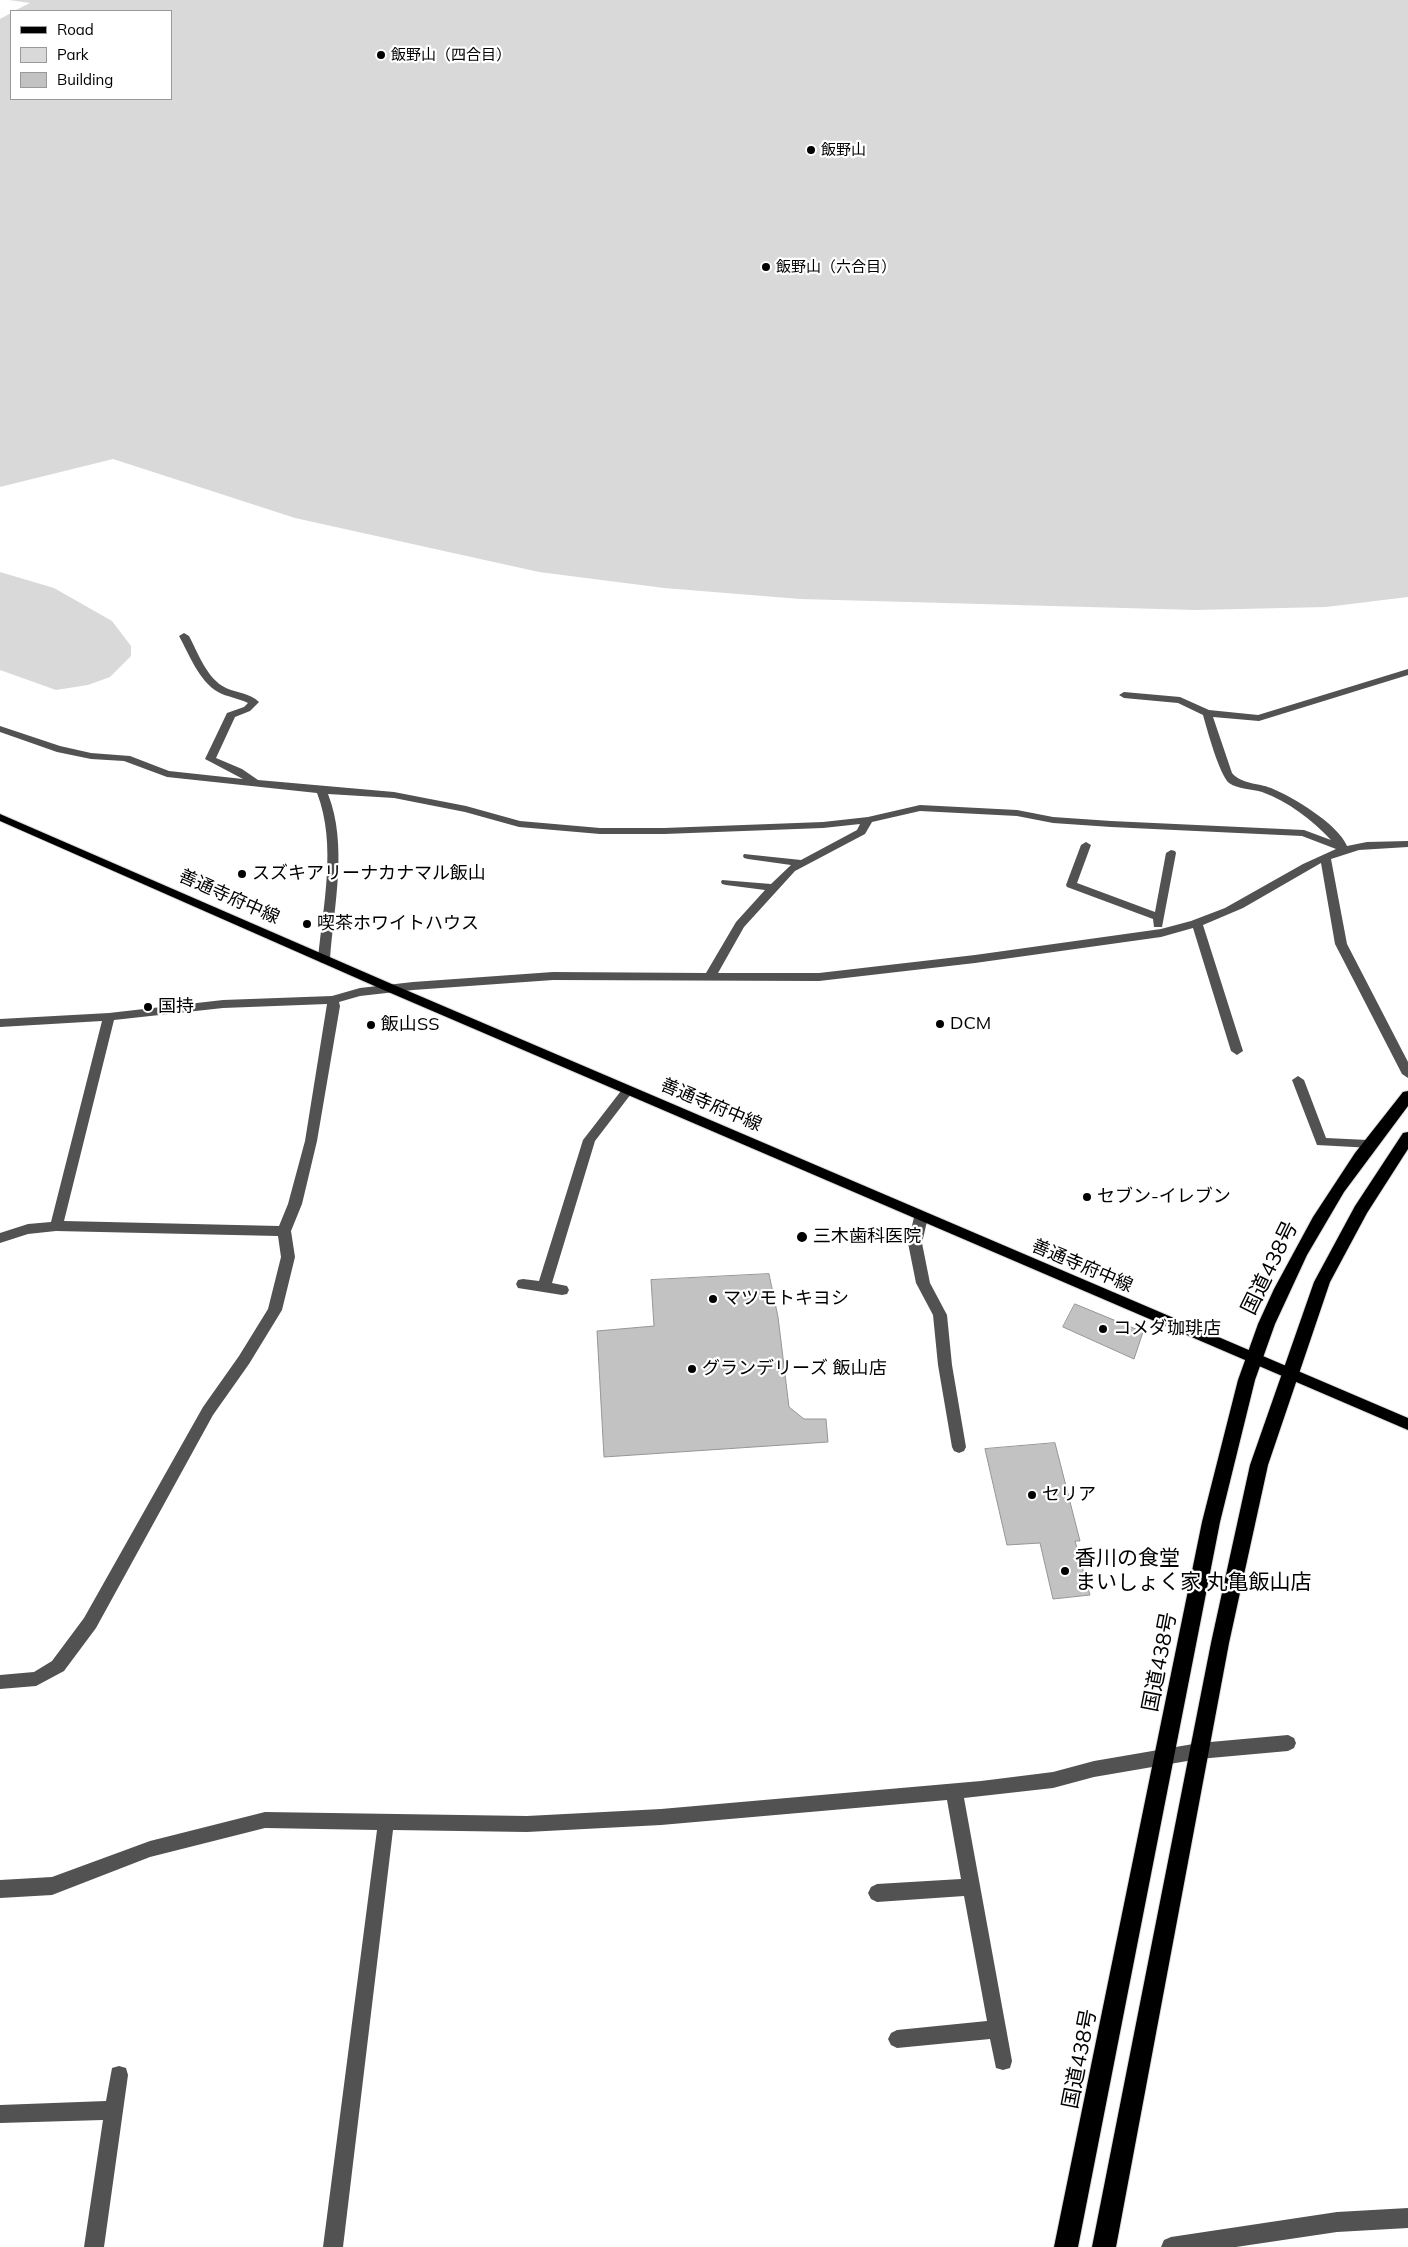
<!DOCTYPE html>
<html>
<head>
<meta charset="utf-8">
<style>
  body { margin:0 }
  #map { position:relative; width:1408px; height:2247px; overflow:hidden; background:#fff; font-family:Mulish,sans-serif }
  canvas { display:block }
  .legend { position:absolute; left:10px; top:10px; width:162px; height:90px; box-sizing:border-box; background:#fff; border:1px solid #999; margin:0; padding:6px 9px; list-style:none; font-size:15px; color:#000 }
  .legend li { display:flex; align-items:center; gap:10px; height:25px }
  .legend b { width:25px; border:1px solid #999 }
</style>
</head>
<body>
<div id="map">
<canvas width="1408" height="2247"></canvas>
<ul class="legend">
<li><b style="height:6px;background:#000"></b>Road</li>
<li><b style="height:14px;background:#d9d9d9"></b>Park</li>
<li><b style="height:14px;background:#c2c2c2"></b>Building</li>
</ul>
</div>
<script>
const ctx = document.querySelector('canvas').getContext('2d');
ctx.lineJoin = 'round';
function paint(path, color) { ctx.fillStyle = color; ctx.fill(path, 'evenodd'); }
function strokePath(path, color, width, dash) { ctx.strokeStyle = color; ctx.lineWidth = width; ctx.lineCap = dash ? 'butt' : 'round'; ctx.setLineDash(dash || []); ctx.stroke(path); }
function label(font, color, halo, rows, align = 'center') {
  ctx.font = font + ' Mulish,"Noto Sans JP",sans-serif'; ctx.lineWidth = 4.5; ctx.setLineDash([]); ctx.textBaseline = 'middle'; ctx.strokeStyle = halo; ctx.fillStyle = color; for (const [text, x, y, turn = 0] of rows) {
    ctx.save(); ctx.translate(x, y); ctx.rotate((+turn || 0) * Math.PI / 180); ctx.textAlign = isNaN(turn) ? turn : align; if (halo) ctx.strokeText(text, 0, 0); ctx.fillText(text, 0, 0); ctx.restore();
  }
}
const green = new Path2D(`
  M9,0H1408V597L1326,607L1196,610L800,599L664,588L539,572L295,518L113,459L0,487V19L11,13V99H171V11H14L30,3Z
  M0,572L54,588L112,621L131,646V656L110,677L88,685L56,690L0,670Z`);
const building = new Path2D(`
  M769,1274L778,1317L789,1407L804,1419H826L828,1442L604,1457L597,1331L654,1326L651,1280Z
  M1075,1304L1143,1332L1134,1359L1063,1327Z
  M1055,1443L1080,1541H1075L1090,1595L1053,1599L1040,1543L1007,1545L985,1449Z`);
const minor = new Path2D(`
  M184,633L189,636C198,653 207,679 226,688C237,693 250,693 259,702L250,711L235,717L216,758L242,769L258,780L394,792L466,806L520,821L600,828H664L823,822L868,817L920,805L1017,810L1053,817L1111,821L1304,830L1331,840C1311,819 1289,802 1262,792C1253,789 1237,789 1229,783C1219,774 1207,729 1203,715L1178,703L1124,698L1119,695L1124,692L1180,697L1209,710L1258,715L1408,669V675L1259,721L1213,717L1232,773C1241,784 1258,783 1271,788C1293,797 1338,824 1347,846L1367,842L1408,841V847L1359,850L1331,859L1347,944L1408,1062V1078L1402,1074L1335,944L1321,863L1243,908L1203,925L1243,1051L1237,1055L1231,1051L1193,928L1161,937L975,963L819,981L553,980L413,990L360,996L339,1002L340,1006L317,1141L302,1204L291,1231L295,1257L282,1310L249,1364L213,1415L96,1628L64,1671L36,1686L0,1689V1675L34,1672L52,1661L84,1618L203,1407L239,1356L268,1309L281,1257L278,1236L56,1231L28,1234L0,1243V1233L28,1224L51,1222L102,1021L0,1027V1019L109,1013L223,1000L332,996L360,988L413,982L553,972L706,973L736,922L765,890L726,885L722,884L721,882L722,880L771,884L791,865L748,859L744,858L743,856L744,854L801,860L857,830L860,824L823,828L664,834H600L519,827L465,812L394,798L328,794C348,845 334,905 330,959L324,963L320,962L318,959C323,905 337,845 317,793L167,777L124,761L91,759L57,752L0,732V726L60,746L91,753L130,756L169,771L243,779L205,759L227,713L244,707L248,703C238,698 227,697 218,692C199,681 189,654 179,636ZM920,811L1017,816L1053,823L1111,827L1302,836L1336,849L1303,864L1225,908L1191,921L1161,929L975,955L819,973H718L744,927L795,871L865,834L872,822ZM327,1004L305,1141L288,1204L279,1226L64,1221L114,1020L223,1008Z
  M1086,842L1091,845L1077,883L1155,912L1166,853L1171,850L1175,851L1176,853L1162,927H1154L1153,919L1067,887L1066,885L1081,845Z
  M1298,1076L1304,1080L1326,1138L1368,1140L1372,1142L1374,1145L1372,1148L1317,1145L1292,1080Z
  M628,1086L634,1090L595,1141L552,1283L567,1286L569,1290L567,1294L562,1295L518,1288L516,1284L518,1280L523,1279L539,1281L583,1140L624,1087Z
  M921,1212L926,1214L928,1217L922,1243L930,1283L947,1315L952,1365L966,1447L964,1451L959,1453L954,1451L952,1447L938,1365L933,1315L916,1283L908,1243L914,1217L916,1214Z
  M1288,1735L1294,1738L1296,1743L1294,1748L1288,1751L1199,1759L1094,1777L1053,1788L964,1798L1012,2061L1010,2068L1003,2070L996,2068L990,2039L897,2048L891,2045L888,2039L891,2033L897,2030L987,2021L964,1896L877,1902L871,1899L868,1893L871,1887L877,1884L961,1879L947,1800L661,1825L527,1832L393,1830L343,2247H323L377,1830L265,1828L150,1857L52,1895L0,1898V1880L52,1877L150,1841L265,1812L527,1816L661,1809L981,1781L1053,1772L1094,1761L1199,1743Z
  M119,2066L126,2068L128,2075L104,2247H84L103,2120L0,2123V2105L106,2101L112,2068Z
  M1408,2208V2228L1337,2232L1236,2247H1161L1164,2240L1171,2237L1337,2212Z`);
const major = new Path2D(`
  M0,814L394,985L1408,1418V1430L386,991L0,821Z`);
const highway = new Path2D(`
  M1408,1091V1106L1344,1192L1307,1255L1275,1324L1255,1380L1220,1522L1078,2247H1054L1202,1522L1238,1380L1258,1324L1274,1289L1313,1217L1355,1153L1403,1092Z
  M1408,1132V1149L1367,1213L1330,1282L1268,1465L1229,1643L1116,2247H1092L1211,1643L1250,1465L1314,1282L1355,1206L1403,1133Z`);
const markers = [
  [381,55,5,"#000"],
  [811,150,5,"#000"],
  [766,267,5,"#000"],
  [242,874,5,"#000"],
  [307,924,5,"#000"],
  [148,1007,5,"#000"],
  [940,1024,5,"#000"],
  [371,1025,5,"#000"],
  [1087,1197,5,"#000"],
  [802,1237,6,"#000"],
  [713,1299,5,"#000"],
  [1103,1329,5,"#000"],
  [692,1369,5,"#000"],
  [1032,1495,5,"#000"],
  [1065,1571,5,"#000"]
];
const farPoinames = [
  ["飯野山（四合目）",391,55],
  ["飯野山",821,150],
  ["飯野山（六合目）",776,267]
];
const poiNames = [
  ["スズキアリーナカナマル飯山",252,874],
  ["喫茶ホワイトハウス",317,924],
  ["国持",158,1007],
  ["DCM",950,1024],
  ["飯山SS",381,1025],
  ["セブン-イレブン",1097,1197],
  ["三木歯科医院",813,1237],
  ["マツモトキヨシ",723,1299],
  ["コメダ珈琲店",1113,1329],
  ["グランデリーズ 飯山店",702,1369],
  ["セリア",1042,1495]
];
const streetNames = [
  ["善通寺府中線",229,897,24],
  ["善通寺府中線",711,1105,23],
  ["善通寺府中線",1082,1266,23]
];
const nearStreetnames = [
  ["国道438号",1270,1268,-64],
  ["国道438号",1160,1662,-79],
  ["国道438号",1080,2059,-79]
];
const nearPoinames = [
  ["香川の食堂",1075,1559],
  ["まいしょく家 丸亀飯山店",1075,1583]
];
paint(green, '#d9d9d9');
paint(building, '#c2c2c2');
strokePath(building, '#969696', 1);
strokePath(major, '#dbdbdb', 2);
strokePath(highway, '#dbdbdb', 2);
paint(minor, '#525252');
paint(major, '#000');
paint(highway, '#000');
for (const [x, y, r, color] of markers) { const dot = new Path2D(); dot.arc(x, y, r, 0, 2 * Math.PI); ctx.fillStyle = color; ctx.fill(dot); strokePath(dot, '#fff', 2); }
label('15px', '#000', '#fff', farPoinames, 'left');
label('18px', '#000', '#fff', poiNames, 'left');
label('18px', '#000', '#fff', streetNames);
label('21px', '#000', '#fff', nearStreetnames);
label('21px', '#000', '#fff', nearPoinames, 'left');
</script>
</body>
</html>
